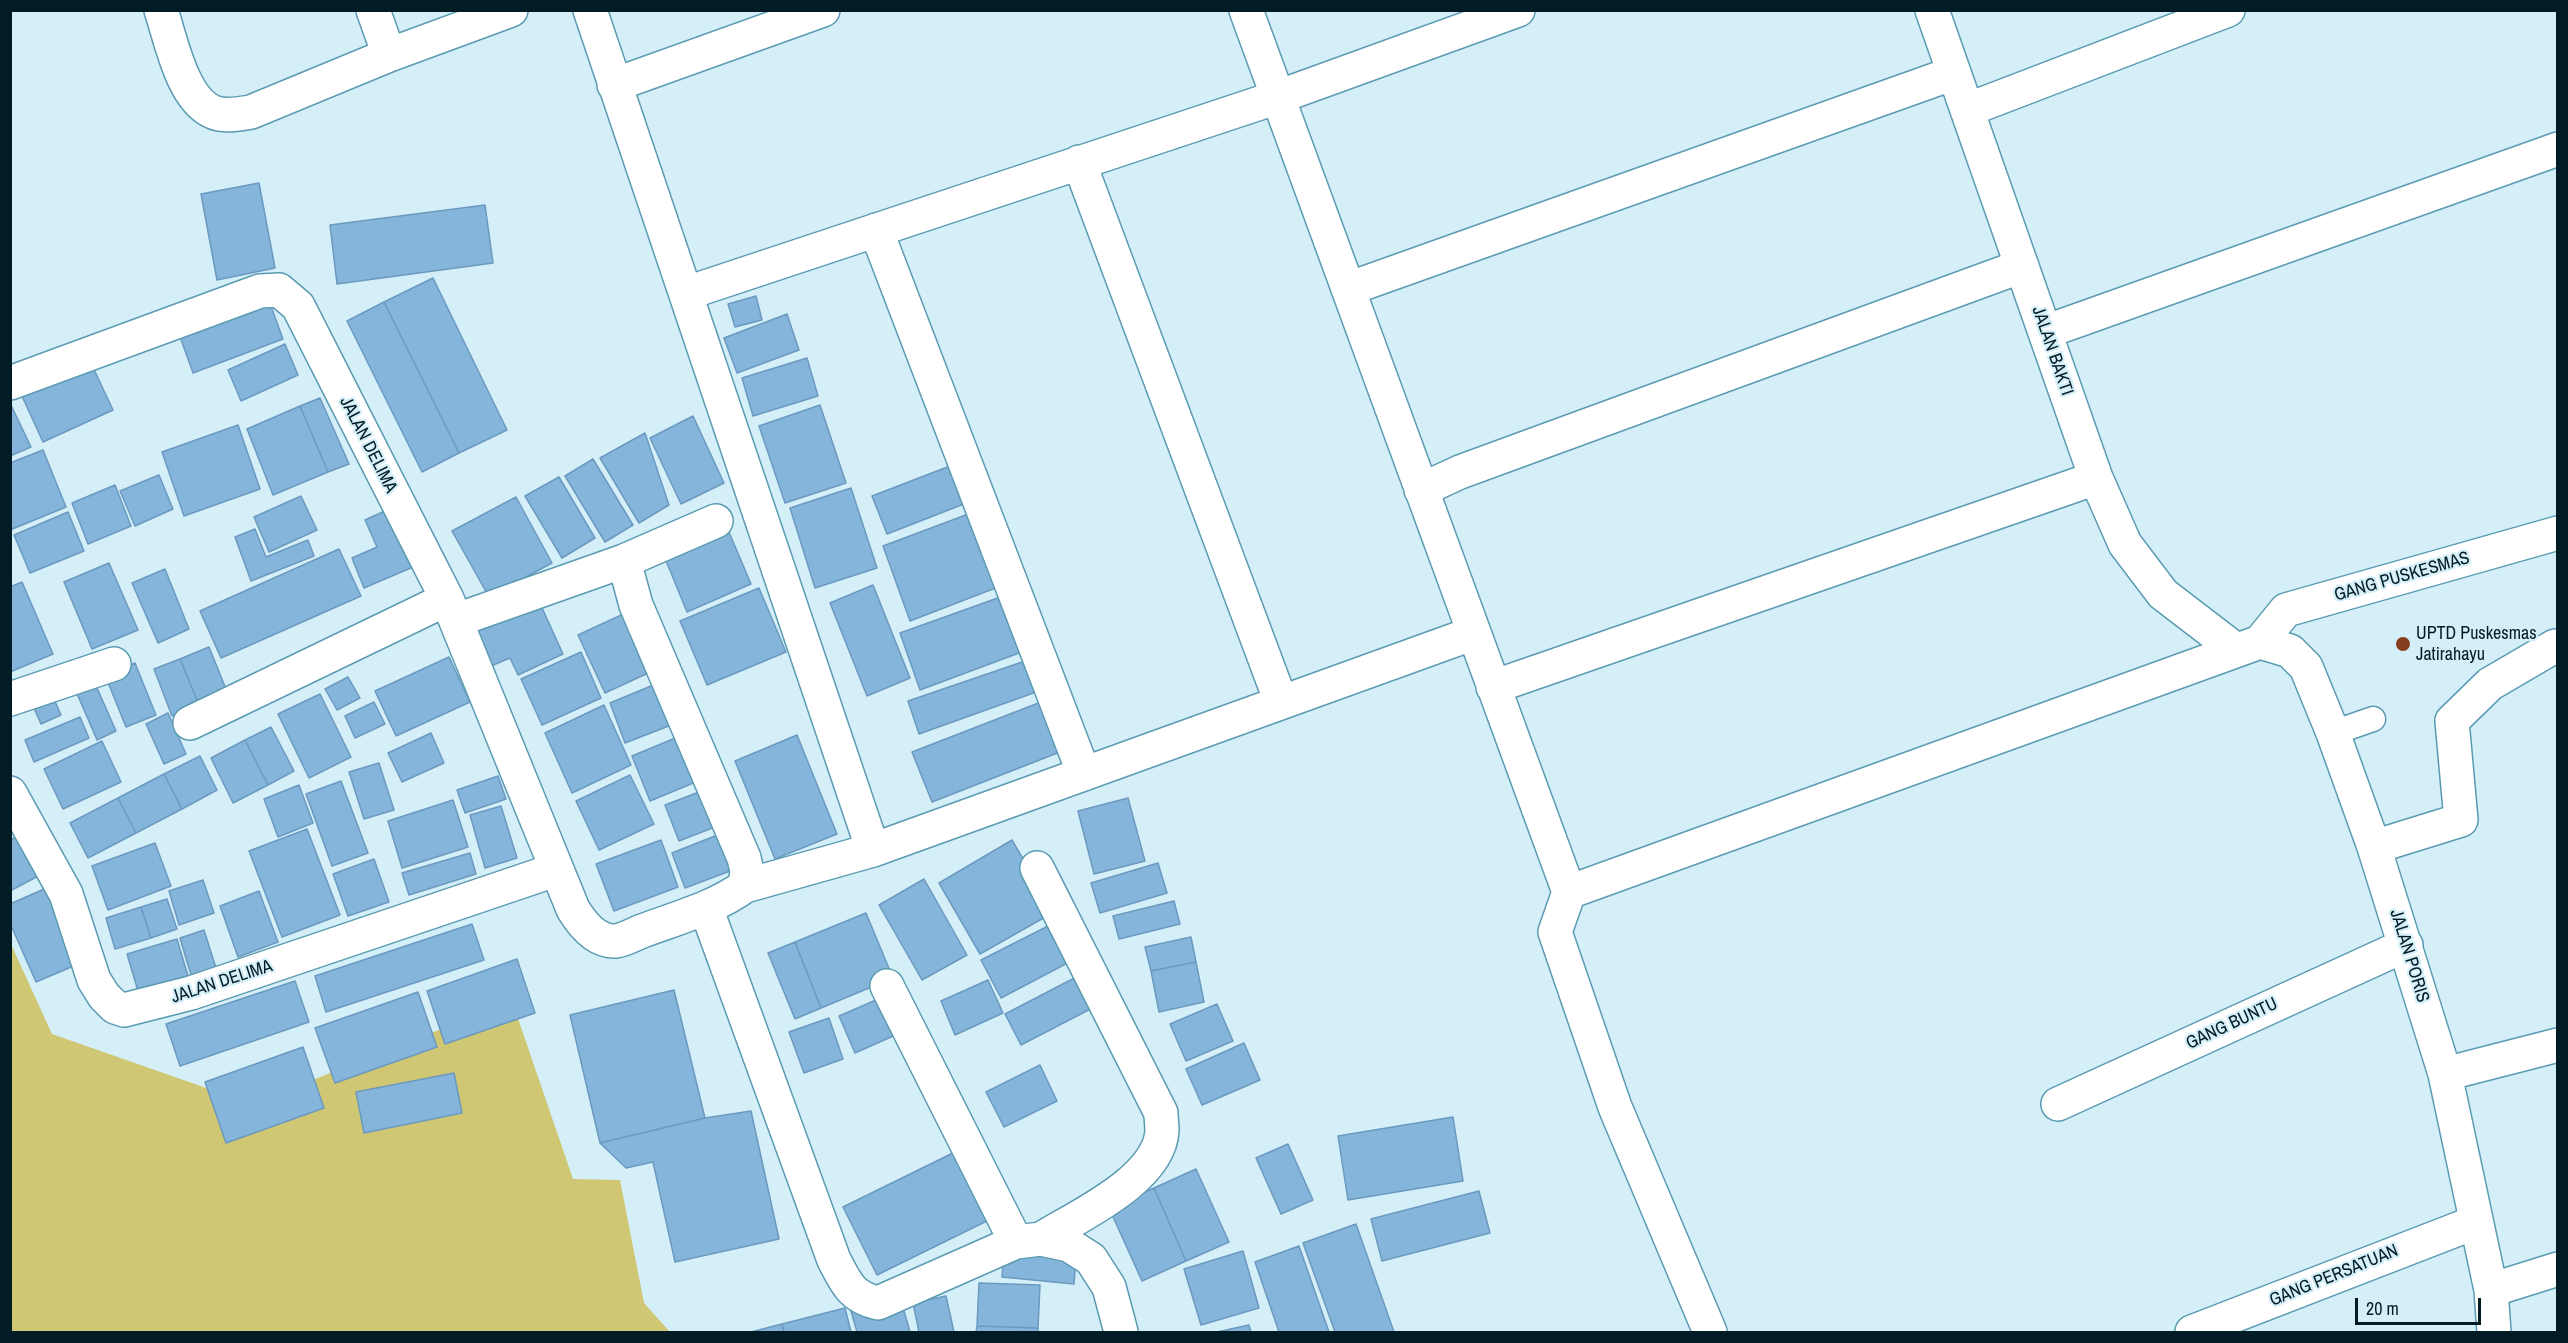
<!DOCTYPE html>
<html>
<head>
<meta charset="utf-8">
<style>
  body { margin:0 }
  #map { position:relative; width:2568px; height:1343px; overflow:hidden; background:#d5eff9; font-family:"Archivo Narrow",sans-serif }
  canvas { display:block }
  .frame { position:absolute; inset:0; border:12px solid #011c25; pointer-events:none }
  .scale { position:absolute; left:2355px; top:1298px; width:126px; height:27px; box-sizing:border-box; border:3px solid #011c25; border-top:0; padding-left:8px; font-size:18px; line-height:21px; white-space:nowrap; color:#011c25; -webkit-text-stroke:4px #d5eff9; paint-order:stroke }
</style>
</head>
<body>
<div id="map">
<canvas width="2568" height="1343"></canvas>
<div class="frame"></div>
<div class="scale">20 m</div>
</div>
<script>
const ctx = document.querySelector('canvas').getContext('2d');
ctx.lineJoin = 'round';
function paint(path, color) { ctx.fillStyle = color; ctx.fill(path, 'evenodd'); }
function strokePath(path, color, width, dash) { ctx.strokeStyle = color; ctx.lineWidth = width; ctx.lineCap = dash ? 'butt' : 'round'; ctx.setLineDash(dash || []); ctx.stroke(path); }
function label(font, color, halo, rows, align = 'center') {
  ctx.font = font + ' "Archivo Narrow",sans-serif'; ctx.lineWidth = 4.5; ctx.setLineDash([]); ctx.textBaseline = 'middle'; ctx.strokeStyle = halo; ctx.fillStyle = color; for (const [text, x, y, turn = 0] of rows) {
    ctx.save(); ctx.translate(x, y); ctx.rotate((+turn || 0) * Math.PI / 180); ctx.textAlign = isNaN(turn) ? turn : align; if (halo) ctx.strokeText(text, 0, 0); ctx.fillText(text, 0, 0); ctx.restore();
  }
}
const green = new Path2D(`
  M10,942L52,1034L252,1104L512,1001L573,1179L620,1180L644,1303L670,1332H11Z`);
const building = new Path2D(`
  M259,183L275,268L217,280L201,194Z
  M485,205L493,263L337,284L330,225Z
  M433,278L507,430L459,453L384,302Z
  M756,296L762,320L735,327L728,304Z
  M268,298L283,339L193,373L178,331Z
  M384,302L459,453L422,472L347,321Z
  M787,314L799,350L737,373L724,338Z
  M285,344L298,375L241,401L228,370Z
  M807,358L818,396L753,416L742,378Z
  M91,363L113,410L43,442L21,394Z
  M320,398L349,464L328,472L300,406Z
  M10,403L31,447L10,456Z
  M820,405L846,483L785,503L759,426Z
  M300,406L328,472L273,495L247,429Z
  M693,416L724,483L681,504L650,438Z
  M238,425L260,489L184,516L162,452Z
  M645,433L669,505L639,523L600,458Z
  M43,450L66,507L10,530V463Z
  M593,459L633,525L605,542L565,476Z
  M950,466L964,504L887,534L872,496Z
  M159,475L173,509L135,526L120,491Z
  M559,477L595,538L562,558L525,496Z
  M115,485L131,526L88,544L72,503Z
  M851,488L877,568L815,588L790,508Z
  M301,496L317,530L269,552L254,517Z
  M516,497L552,563L489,597L452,531Z
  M387,510L413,567L364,588L352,558L377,547L365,520Z
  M68,512L84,551L30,573L14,535Z
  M971,513L998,587L910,621L883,546Z
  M726,525L751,584L687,612L662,551Z
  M255,529L266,557L308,540L314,556L251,581L235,537Z
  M339,549L361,596L221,658L200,611Z
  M109,563L138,630L92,649L64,582Z
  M165,569L189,629L158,643L132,583Z
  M22,582L53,654L10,672V587Z
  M873,585L910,678L867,696L830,603Z
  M759,588L786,652L707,685L680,621Z
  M1006,595L1027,650L920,690L900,633Z
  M538,599L563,654L518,675L510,658L491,666L474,627Z
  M632,610L659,668L605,693L578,635Z
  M209,647L228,694L199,705L180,659Z
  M581,652L601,698L542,725L521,679Z
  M449,657L470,702L396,736L375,691Z
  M180,659L199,705L172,716L154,669Z
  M1028,660L1039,691L919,734L908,701Z
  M135,663L156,715L126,727L105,675Z
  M348,677L360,698L337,710L325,689Z
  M94,681L116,731L97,740L75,689Z
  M663,681L679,722L625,743L610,703Z
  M50,690L61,715L41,724L30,699Z
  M320,694L351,757L309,778L278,714Z
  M374,702L385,724L355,738L345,716Z
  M1041,702L1060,752L932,802L912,752Z
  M604,705L631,765L572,793L545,733Z
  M168,713L186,754L164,764L146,724Z
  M80,717L89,738L34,762L25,740Z
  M271,727L294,771L268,785L245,740Z
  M431,733L444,763L402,782L388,753Z
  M685,734L703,779L650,801L632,756Z
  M797,735L837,834L775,859L735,761Z
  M245,740L268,785L233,803L211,758Z
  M102,741L121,782L63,809L44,769Z
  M200,756L217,790L182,809L164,774Z
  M379,763L394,810L364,819L349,772Z
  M164,774L182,809L136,833L118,798Z
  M630,775L654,824L599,850L576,801Z
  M498,776L506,799L465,813L457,790Z
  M341,781L368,853L332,866L306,794Z
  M299,785L313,823L278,837L264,799Z
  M707,789L720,825L679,841L665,805Z
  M118,798L136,833L88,858L70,823Z
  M1128,798L1145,861L1094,874L1078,811Z
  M453,800L468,847L402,868L388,821Z
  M501,806L517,858L485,868L470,815Z
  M307,829L340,915L282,937L249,851Z
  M725,832L738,868L685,888L672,853Z
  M20,835L42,874L10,891V840Z
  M661,840L678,887L614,911L596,864Z
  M1012,840L1054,912L980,954L939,883Z
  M155,843L171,886L108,910L92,866Z
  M470,853L476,874L409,895L402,873Z
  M374,859L389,902L348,916L333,874Z
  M1158,863L1167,893L1100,913L1091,883Z
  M924,879L967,955L922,980L879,905Z
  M203,880L214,913L179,925L169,891Z
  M51,886L83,962L36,982L10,923V904Z
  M259,891L278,942L238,957L220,906Z
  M167,899L177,929L151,938L141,907Z
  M1174,901L1180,924L1119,939L1113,916Z
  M141,907L151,938L115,949L106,918Z
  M866,913L893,978L821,1008L795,942Z
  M1060,920L1079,957L1001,998L981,960Z
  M472,924L484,960L326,1012L315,976Z
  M204,930L216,968L191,975L180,938Z
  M1191,937L1196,962L1151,971L1145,947Z
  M177,939L188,976L138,991L127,954Z
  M795,942L821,1008L795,1019L768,953Z
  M517,959L535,1013L445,1044L427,991Z
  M1196,962L1204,1002L1159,1012L1151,971Z
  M1086,972L1102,1003L1021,1045L1005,1014Z
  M988,980L1003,1013L955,1035L941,1001Z
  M295,981L309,1022L180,1066L166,1024Z
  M674,990L705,1118L600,1143L570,1015Z
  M418,992L437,1047L335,1083L315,1028Z
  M883,997L900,1033L855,1053L839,1016Z
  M1217,1004L1233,1041L1186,1061L1170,1024Z
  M829,1018L843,1059L804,1073L789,1032Z
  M1244,1043L1260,1080L1202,1105L1186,1069Z
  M303,1047L324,1108L226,1143L205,1082Z
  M1040,1065L1057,1101L1004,1127L986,1092Z
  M454,1073L462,1113L364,1133L356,1092Z
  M751,1111L779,1239L675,1262L653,1162L626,1168L600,1143L705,1118Z
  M1453,1117L1463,1181L1348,1200L1338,1136Z
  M1288,1144L1313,1200L1281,1214L1256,1158Z
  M961,1149L995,1217L877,1275L843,1207Z
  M1196,1169L1229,1242L1186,1261L1154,1188Z
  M1154,1188L1186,1261L1142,1281L1109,1208Z
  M1479,1191L1490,1233L1382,1261L1371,1219Z
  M1356,1224L1394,1332H1335L1303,1243Z
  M1299,1246L1329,1332H1279L1255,1262Z
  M1004,1251L1076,1258L1074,1284L1002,1277Z
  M1243,1251L1259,1308L1201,1325L1184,1269Z
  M979,1283L1040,1285L1038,1328L977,1326Z
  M946,1296L954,1332H919L913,1303Z
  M900,1297L910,1332H857L851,1311Z
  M845,1308L851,1332H784L782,1324Z
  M782,1324L784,1332H751Z
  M1249,1325L1251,1332H1217Z
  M977,1326L1038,1328V1332H976Z`);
const lane = new Path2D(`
  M2333,733L2373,719`);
const street = new Path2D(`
  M161,10C171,40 182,99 213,112C224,117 239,114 251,112L389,55L511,10
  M373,10L389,55
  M590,10L873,850
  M1246,10L1569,892L2260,642L2290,651L2306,667L2333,733L2374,847L2445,1074L2491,1290L2494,1332
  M1932,10L2096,478L2125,544L2163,594L2236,650
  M614,85L823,10
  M1967,110L2228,10
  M1079,162L1281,702
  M876,230L1084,774
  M1348,289L1954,73
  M687,293L1278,97L1518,10
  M2045,332L2558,149
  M10,383L260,291L279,290L298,306L447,599L573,909C582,924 596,942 616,941C624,940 635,934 642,931C677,918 715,908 745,886L747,871L744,858L636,605L624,561
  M1421,490L1460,472L2022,266
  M457,620L624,561L716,521
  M2260,642L2286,610L2558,533
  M1493,687L2096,478
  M10,699L114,664
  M190,723L447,599
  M10,793L66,894L94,980L104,996L115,1007L124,1010L191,993L555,870
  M2374,847L2461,820L2452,721L2490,684L2555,646
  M1037,868L1161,1113C1161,1119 1162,1125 1162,1131C1159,1180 1078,1216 1041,1239
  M745,886L873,850L1474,633
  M1569,892L1555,932L1615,1107L1710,1332
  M706,908L834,1260C846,1283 851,1297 878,1303L1016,1242L1041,1239L1069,1245L1091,1259L1109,1287L1121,1332
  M887,986L1016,1242
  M2445,1074L2558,1045
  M2058,1104L2406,945
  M2491,1290L2558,1269
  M2192,1332L2476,1222`);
const markers = [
  [2403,644,8,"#863f1e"]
];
const streetNames = [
  ["JALAN BAKTI",2052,351,71],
  ["JALAN DELIMA",368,445,63],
  ["GANG PUSKESMAS",2402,577,-16],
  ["JALAN PORIS",2409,956,73],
  ["JALAN DELIMA",222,982,-18],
  ["GANG BUNTU",2232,1024,-25],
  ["GANG PERSATUAN",2334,1276,-22]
];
const poiNames = [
  ["UPTD Puskesmas",2416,634],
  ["Jatirahayu",2416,655]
];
paint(green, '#cfc773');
paint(building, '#86b5db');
strokePath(building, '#6b99bf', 1.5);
strokePath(lane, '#5a9bb2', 27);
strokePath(street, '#5a9bb2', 36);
strokePath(lane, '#fff', 24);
strokePath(street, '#fff', 33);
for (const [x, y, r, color] of markers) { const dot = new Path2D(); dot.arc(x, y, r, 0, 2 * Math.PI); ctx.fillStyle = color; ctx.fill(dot); strokePath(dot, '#d5eff9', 2); }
label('18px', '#011c25', '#d5eff9', streetNames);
label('18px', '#011c25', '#d5eff9', poiNames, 'left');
</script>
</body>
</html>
